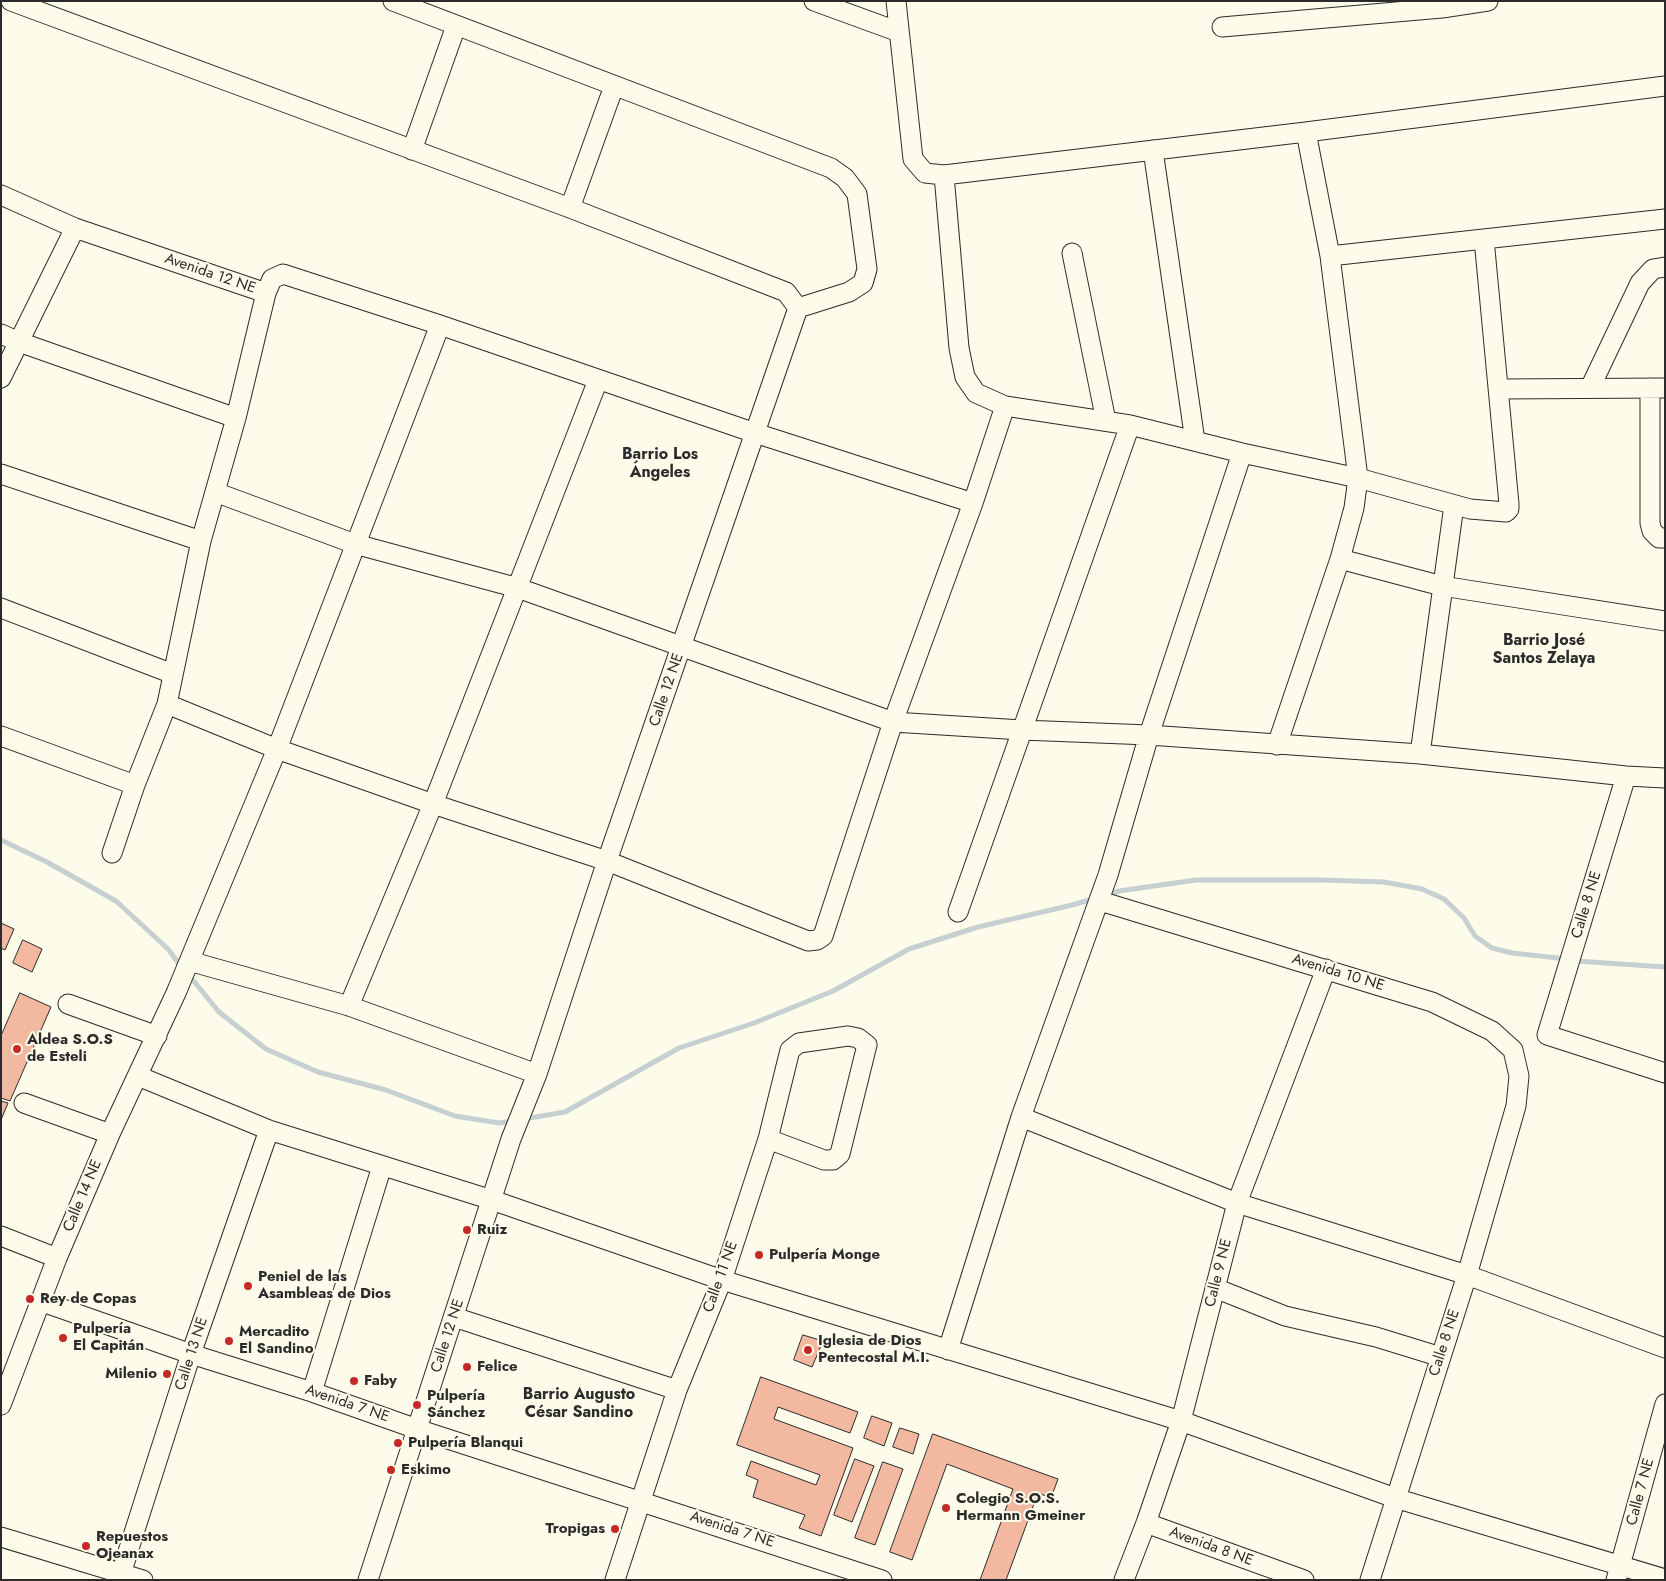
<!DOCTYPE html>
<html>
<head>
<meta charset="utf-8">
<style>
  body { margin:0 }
  #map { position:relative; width:1666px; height:1581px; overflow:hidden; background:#fdfbea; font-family:Jost,sans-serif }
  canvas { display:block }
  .frame { position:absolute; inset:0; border:2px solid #2b2b2b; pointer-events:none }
</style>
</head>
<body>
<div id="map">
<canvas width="1666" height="1581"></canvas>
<div class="frame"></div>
</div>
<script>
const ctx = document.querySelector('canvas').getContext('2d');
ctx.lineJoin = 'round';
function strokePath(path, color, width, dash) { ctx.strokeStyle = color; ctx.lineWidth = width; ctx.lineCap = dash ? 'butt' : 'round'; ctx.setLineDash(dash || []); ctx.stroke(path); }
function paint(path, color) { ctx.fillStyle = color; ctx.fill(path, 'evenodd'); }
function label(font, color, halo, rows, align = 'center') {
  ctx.font = font + ' Jost,sans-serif'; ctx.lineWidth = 4; ctx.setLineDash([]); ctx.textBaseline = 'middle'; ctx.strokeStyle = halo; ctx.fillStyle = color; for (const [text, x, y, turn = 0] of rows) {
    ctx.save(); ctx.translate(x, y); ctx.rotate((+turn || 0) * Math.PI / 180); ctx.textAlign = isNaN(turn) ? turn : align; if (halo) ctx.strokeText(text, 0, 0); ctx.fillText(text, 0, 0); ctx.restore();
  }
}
const stream = new Path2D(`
  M1,840L47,862L116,901L168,949L182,968
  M1106,895L1119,891L1196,880H1322L1384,882L1422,889L1444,899L1464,918L1475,936L1492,948L1512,953L1558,958
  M1576,961L1665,967
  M188,974L219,1012L266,1049L318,1072L386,1090L455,1116L499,1123L513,1121
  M524,1119L565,1112L679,1048L754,1023L833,991L909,949L978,927L1072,905L1096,898`);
const building = new Path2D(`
  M1,923L14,929L5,950L1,948Z
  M23,940L42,949L32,972L13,963Z
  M20,993L51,1007L10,1101L1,1098V1036Z
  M1,1101L8,1103L1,1120Z
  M803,1335L823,1341L812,1367L794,1360Z
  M761,1377L858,1412L850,1433L778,1407L774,1419L853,1448L821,1536L799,1528L805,1515L753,1497L758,1480L746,1475L751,1461L816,1485L820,1475L737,1445Z
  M872,1416L892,1423L884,1446L864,1438Z
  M900,1428L919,1434L913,1454L893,1447Z
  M933,1434L1058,1479L1051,1498L1038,1493L1006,1580H980L1013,1489L947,1464L912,1560L890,1552Z
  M855,1459L874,1466L852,1522L834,1515Z
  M883,1462L903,1469L875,1545L855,1538Z`);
const minor = new Path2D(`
  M11,1L570,208L786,292L798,308
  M393,1L831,168L845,178L857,194L867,269L863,283L849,292L798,308
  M814,1L899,32
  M896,1L913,159L925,173L944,175L1306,132L1330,256L1358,478L1354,508L1340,559L1277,745
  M1222,27L1442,8L1488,1
  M1306,132L1665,86
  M412,150L456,26
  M1153,150L1195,441
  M944,175L959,348L965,377L976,393L1005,406L1130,425L1242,453L1358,478L1470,509L1506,512L1509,509V504L1484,239
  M1,195L75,228L266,293
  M570,208L614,86
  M1072,253L1106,421
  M1330,256L1665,219
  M1,334L19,342L236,418
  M1,378L75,228
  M1590,388L1640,283L1653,269L1665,267
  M1650,388V523L1652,531L1659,538H1665
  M1499,389L1665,388
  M1,474L201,541
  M215,492L355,544L518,588L893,722L1022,730L1149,735L1420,754L1626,776L1665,778
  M1340,559L1442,586L1665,621
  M1,608L173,674
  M167,704L277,749L433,804L607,861L808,941L817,940L823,936L893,722L973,503L1005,406
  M1,736L135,785
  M1420,754L1454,505
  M1626,776L1547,1035L1665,1073
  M112,853L135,785L167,704L201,541L236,418L266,293L272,279L283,274L440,325L755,433L973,503
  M1100,901L1432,1002L1492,1031L1513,1050L1519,1076L1516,1106L1467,1275L1370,1580
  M958,912L1130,425
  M189,961L349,1006L537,1074
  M68,1004L157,1036
  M349,1006L433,804L598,380
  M138,1076L269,1130L492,1200L722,1280L1181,1421L1395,1498L1665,1579
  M24,1103L110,1134
  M1021,1117L1237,1203L1467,1275L1665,1348
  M1,1236L57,1258
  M1215,1288L1285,1316L1376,1337L1441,1357
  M40,1301L191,1354L312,1392L417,1429L882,1580
  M454,1317L677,1390
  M948,1350L1021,1117L1108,875L1149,735L1242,453
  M312,1392L382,1166
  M1,1405L57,1258L110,1134L176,993L277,749L440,325
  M1146,1523L1304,1580
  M1,1537L143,1580
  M119,1580L191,1354L269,1130
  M368,1580L511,1139L537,1074L607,861L798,308
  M615,1580L677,1390L722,1280L768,1139L790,1050L799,1043L848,1036L858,1038L867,1045L840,1154L833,1160H824L768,1139
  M1124,1580L1146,1523L1181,1421L1237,1203L1326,969
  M1616,1580L1665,1404`);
const markers = [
  [17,1049,5,"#c62828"],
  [467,1230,5,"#c62828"],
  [759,1255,5,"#c62828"],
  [248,1286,5,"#c62828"],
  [30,1299,5,"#c62828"],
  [63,1338,5,"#c62828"],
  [229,1341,5,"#c62828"],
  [808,1350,5,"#c62828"],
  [467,1367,5,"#c62828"],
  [167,1374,5,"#c62828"],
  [354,1381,5,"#c62828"],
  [417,1405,5,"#c62828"],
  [398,1443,5,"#c62828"],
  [391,1470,5,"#c62828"],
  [946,1508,5,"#c62828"],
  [615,1529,5,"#c62828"],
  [86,1546,5,"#c62828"]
];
const streetNames = [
  ["Avenida 12 NE",210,274,19],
  ["Calle 12 NE",667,690,-71],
  ["Calle 8 NE",1587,905,-73],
  ["Avenida 10 NE",1338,973,17],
  ["Calle 14 NE",83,1196,-67],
  ["Calle 9 NE",1219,1273,-76],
  ["Calle 11 NE",721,1277,-70],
  ["Calle 12 NE",448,1336,-72],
  ["Calle 8 NE",1445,1343,-72],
  ["Calle 13 NE",192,1354,-72],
  ["Avenida 7 NE",347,1404,19],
  ["Calle 7 NE",1641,1492,-75],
  ["Avenida 7 NE",732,1530,18],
  ["Avenida 8 NE",1211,1547,20]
];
const poiNames = [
  ["Aldea S.O.S",27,1040],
  ["de Esteli",27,1057],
  ["Ruiz",477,1230],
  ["Pulpería Monge",769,1255],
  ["Peniel de las",258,1277],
  ["Asambleas de Dios",258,1294],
  ["Rey de Copas",40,1299],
  ["Pulpería",73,1329],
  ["El Capitán",73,1346],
  ["Mercadito",239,1332],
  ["El Sandino",239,1349],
  ["Iglesia de Dios",818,1341],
  ["Pentecostal M.I.",818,1358],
  ["Felice",477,1367],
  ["Milenio",157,1374,"right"],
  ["Faby",364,1381],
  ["Pulpería",427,1396],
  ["Sánchez",427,1413],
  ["Pulpería Blanqui",408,1443],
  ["Eskimo",401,1470],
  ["Colegio S.O.S.",956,1499],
  ["Hermann Gmeiner",956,1516],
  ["Tropigas",605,1529,"right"],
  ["Repuestos",96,1537],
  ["Ojeanax",96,1554]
];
const neighbourhoodNames = [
  ["Barrio Los",660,455],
  ["Ángeles",660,473],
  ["Barrio José",1544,641],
  ["Santos Zelaya",1544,659],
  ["Barrio Augusto",579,1395],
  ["César Sandino",579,1413]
];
strokePath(stream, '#c7d0d0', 5);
paint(building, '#f2b8a0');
strokePath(building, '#2b2b2b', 1);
strokePath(minor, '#2b2b2b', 21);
strokePath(minor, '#fdfbea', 19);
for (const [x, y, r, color] of markers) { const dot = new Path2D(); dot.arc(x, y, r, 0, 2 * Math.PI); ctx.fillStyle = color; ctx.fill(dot); strokePath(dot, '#fdfbea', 2); }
label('15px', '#2b2b2b', '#fdfbea', streetNames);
label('bold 15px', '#2b2b2b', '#fdfbea', poiNames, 'left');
label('bold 16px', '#2b2b2b', '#fdfbea', neighbourhoodNames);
</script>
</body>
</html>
